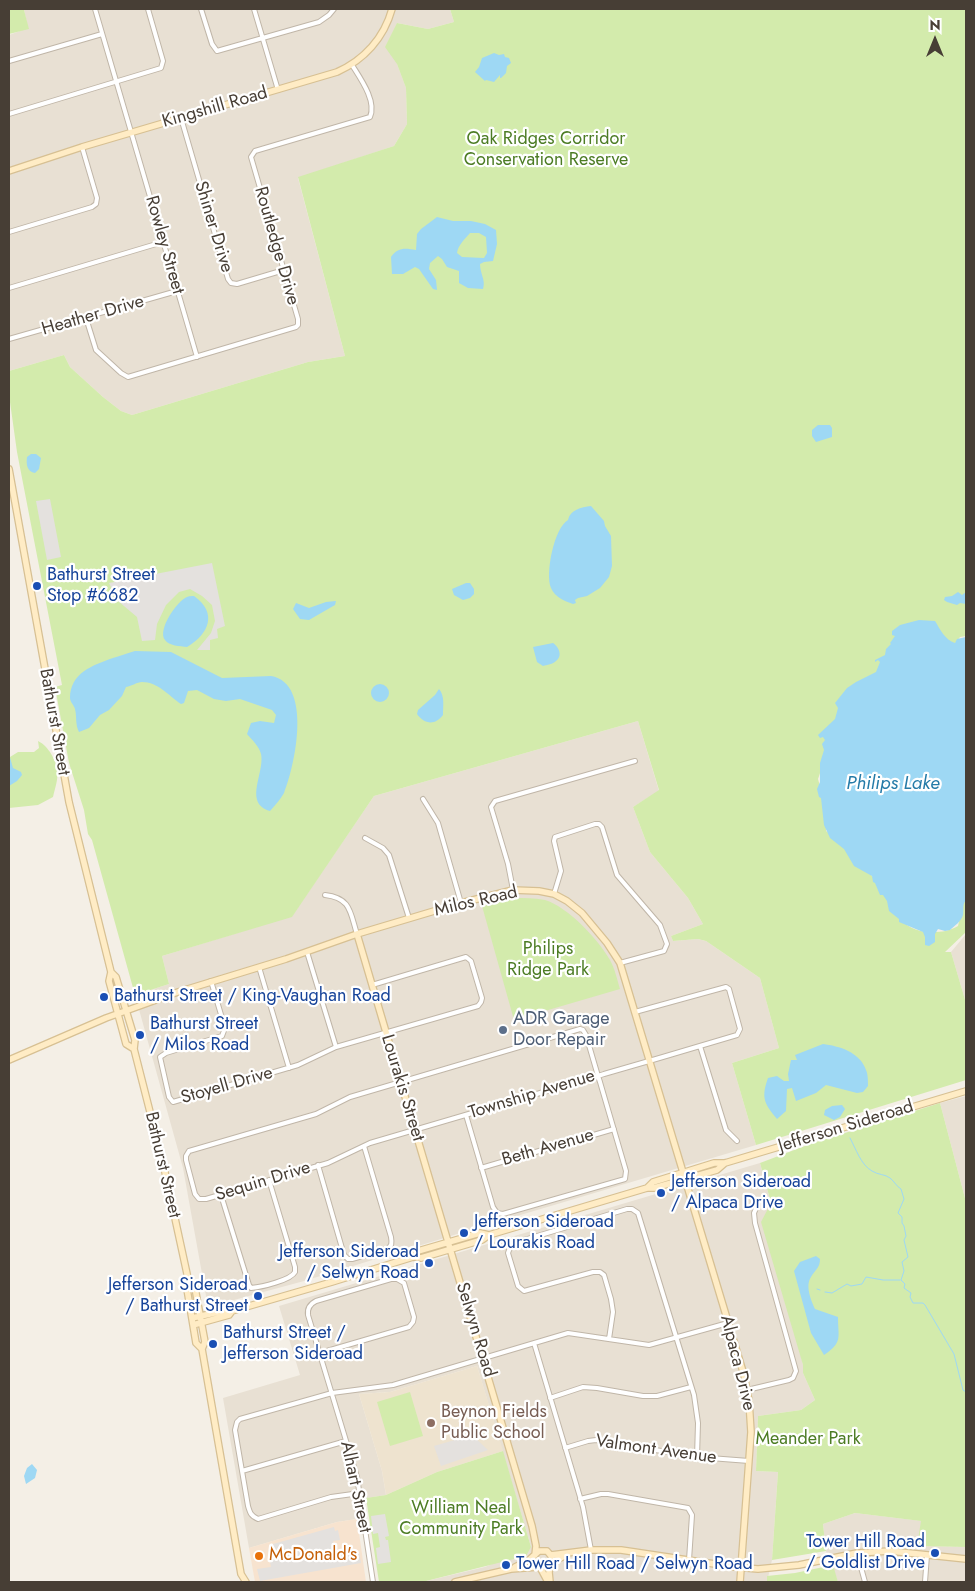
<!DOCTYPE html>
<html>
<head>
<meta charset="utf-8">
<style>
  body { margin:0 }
  #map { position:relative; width:975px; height:1591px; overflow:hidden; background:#f4efe6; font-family:Jost,sans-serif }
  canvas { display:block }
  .frame { position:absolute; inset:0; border:10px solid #473e35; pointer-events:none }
  .north { position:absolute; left:910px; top:15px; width:50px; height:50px; -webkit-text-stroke:4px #fff; paint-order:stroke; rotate:0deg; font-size:14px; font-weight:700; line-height:20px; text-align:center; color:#473e35 }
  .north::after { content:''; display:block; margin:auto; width:18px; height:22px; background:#473e35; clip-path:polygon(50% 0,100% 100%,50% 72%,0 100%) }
</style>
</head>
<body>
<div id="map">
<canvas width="975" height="1591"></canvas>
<div class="frame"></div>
<div class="north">N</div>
</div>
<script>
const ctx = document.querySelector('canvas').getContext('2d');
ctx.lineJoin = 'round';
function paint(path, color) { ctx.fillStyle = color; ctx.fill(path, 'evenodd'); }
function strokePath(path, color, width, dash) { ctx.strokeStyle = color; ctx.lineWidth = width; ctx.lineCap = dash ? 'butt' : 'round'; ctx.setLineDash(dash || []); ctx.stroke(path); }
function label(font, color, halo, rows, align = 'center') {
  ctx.font = font + ' Jost,sans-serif'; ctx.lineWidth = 4.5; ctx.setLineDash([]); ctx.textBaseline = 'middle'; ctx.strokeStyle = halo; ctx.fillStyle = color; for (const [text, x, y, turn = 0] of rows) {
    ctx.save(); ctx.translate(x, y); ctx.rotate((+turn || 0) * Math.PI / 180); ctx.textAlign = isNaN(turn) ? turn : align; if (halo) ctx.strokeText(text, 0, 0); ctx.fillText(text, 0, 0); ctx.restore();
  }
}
const residential = new Path2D(`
  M30,9H450L454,22L428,29L397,23V64L406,88L407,124L394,146L298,178L345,356L308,362L132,415L121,411L103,397L70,367L64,355L9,371V35L28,28L24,10Z
  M638,721L659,791L633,807L650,852L688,898L703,924L671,936L673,941L698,939L706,941L760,978L779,1048L732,1063L756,1145L480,1227L304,1281L208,1307L183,1168L135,995L169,984L162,956L292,916L374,796Z
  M966,934V1003L951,952Z
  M966,1096V1202L940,1103Z
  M760,1163L771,1203L803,1365V1373L815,1400L801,1410L758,1416L756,1471L778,1472L772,1560L767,1582H422L485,1567L531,1547L477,1366L390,1392L359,1394L382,1471L386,1495L354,1500L357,1519L337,1522L249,1548L223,1398L300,1375L279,1306Z
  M855,1513L922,1521L918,1546L966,1547V1582H838L826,1551L823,1524Z`);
const commercial = new Path2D(`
  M357,1519L366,1582H255L249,1548L337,1522Z`);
const education = new Path2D(`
  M477,1366L503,1451L437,1472L386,1495L382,1471L359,1394L390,1392Z`);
const green = new Path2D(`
  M9,9H30L24,10L29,29L9,34Z
  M450,9H966V636L960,637L954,645L883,666L830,744L818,779L826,808V831C843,843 867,868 878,884C895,907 898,932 932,932C943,932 949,931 958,926L962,908L963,893L966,884V932L945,952H951L966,1003V1080L756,1145L732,1063L779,1048L760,978L706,941L698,939L673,941L671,936L703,924L688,898L650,852L633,807L659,790L638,721L374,796L292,917L162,956L169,984L135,995L92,840L88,834L84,810L69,763L55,687L62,685L17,452L9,395V371L64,355L70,367L103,397L121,411L132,415L308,362L345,356L298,177L394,146L407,124L406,88L397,64L385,47L397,23L428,29L454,22Z
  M38,741C44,744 46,747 50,752C61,770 58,778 53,797L38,805L9,808L10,757L18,752H34L39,748Z
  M514,898C524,898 534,898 545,900C568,907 598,939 610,960C615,969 617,979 620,989L514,1020L482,906Z
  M940,1103L966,1202V1547L917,1546L921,1521L855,1513L823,1524L826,1551L772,1560L778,1472L756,1471L758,1416L801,1410L815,1400L803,1373V1365L761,1222L771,1203L760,1163L810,1144Z
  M410,1392L423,1436L390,1446L377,1402Z
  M503,1451L531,1547L526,1556L422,1582H379L366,1498L386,1495L437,1472Z
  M833,1565L838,1582H767V1576L795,1573Z`);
const parking = new Path2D(`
  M50,499L61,557L47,560L36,501Z
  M212,563L225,626L217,629L218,638L210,640V650H197L211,633L215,621L212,605L202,596L190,589L179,592L166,605L157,624L155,640L142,641L137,617L118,601L109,583Z
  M472,1435L488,1450L441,1466L434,1446Z
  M385,1514L389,1536L385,1537L386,1540H388L391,1562L378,1564L376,1548L380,1547L378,1533L373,1534L371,1516Z
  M334,1527L335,1531L338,1530L340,1540L333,1541L337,1560L344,1559L343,1555L359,1552L361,1563L260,1581L257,1569L271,1567L268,1550L274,1549L273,1544Z`);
const water = new Path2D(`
  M494,53L499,55L504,54L505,57L509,58L511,63L507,66L506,73L501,78H500V75L494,82L486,80L485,81L475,72L479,67L482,58Z
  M437,217L453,221H471L485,224L496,230L497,244L493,261L484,262L480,264C480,274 486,280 483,289L468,288L459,283V271L447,267L442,259L438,256L430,263L429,269L436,280L437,290L433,289L419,269L415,267L403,274H392L391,257C398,247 405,248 416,250L417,234L421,229ZM470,233H479L486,237L487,253L484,258L462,257L457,253C458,245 465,239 470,233Z
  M818,425H830L832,428V437L816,442L812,436V430Z
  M31,454H36L41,458L39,469L35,473C27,472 26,464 27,457Z
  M591,506L604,521L605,526L611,536L612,566L609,577L600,588L587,596L578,598L575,600L576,603L573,604C564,601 555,597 551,588C545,574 554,528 568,520C570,510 581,507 591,506Z
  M466,583H470L474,589V594L470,598L463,600L454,595L452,589Z
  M958,592L962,595L966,592V604L960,603L957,605L947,602L944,600L945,597L952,596Z
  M194,596C218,613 209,634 187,647C180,646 169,646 165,640C157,630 177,601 187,597C188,596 193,596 194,596Z
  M336,601L335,605L309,620L300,619L293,609L296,603L309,608L326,602Z
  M919,620L935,621C940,629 945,640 955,643L957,639L966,637V900C962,905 964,909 963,915C961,922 954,926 950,930L945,931L938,929L935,934V942L929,946L925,945V937L923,932L899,922V919L889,911L887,901L883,895H880L875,883L873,882L872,876L854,866L844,849L830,838L824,825L821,798L819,797L817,789L820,782V763L824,750L822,744L825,740L823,737L820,738L818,735L835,719L838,708L835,703L847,688L856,682L876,672L880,662L878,660L875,662V660L885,655L886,649L891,644L890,643L895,636L892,635V631L900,625Z
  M553,643C559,647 563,656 556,661C553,664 547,665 543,666L537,662L533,647Z
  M135,651L171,652L222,678L271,676C313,683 295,766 284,793C280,800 275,805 270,811C243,803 265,773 261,754C259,746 252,740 247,734L251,723L260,721L274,723L276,715L272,710L240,699L226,701L214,699L197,690L188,691L184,703L181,704C169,696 158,682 142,682C137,682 132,686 126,687L122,696L109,710L100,715L89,728L79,732C75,724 77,717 75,709C74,705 70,702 70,698C70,673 93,665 113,658C121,656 127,653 135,651Z
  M371 693a9 9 0 1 1 18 0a9 9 0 1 1-18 0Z
  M439,689C445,696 443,706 443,715C435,726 424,724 417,714L418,710L435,695Z
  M9,754L13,768L21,772L22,775L17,781L9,786Z
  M823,1044C839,1046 860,1052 866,1070C868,1074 868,1081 868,1086L863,1092L857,1093L826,1085L816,1093L796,1101L792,1088L787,1089L786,1111L777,1119C764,1103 761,1098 768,1078L777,1076L784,1081H789L788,1074L791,1060H797L795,1055Z
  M842,1105L845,1109L840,1117L834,1120L824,1115L825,1110L832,1106Z
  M816,1256L820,1259C820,1268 815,1270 811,1277C805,1286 811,1300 815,1309L838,1317C838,1338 843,1342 824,1355L811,1333L794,1271L800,1262Z
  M32,1464L37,1470L35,1478L26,1484L24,1476L27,1468Z`);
const stream = new Path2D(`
  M850,1138C856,1149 861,1165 872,1171C878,1175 885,1174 890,1178C895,1182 896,1186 901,1189L904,1199L898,1213L902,1217V1223L904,1226L906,1236L904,1240L908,1257L902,1262L904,1271L901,1280L905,1284L904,1288L911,1293L910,1297L913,1303H923L925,1305L954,1354L963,1390L966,1392
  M817,1289L820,1290
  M825,1292L832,1293L847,1284L851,1286L862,1284L866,1277L883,1280H900`);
const street = new Path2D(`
  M95,9L197,357
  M201,9L212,44L217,51L319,22L329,15L334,9
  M254,9L278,90
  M9,61L102,34
  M9,114L161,68L163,61L148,9
  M181,118L228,279L231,283L237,284L284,270
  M9,232L92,207L96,204L97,198L82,147
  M9,288L163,242
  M86,318L96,350L121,373L128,377L296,327L298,325V319L251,157L255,151L370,117C377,101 360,78 352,65
  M9,339L177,291
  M423,799L438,823L461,903
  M365,838L383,848L389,855L409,918
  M513,890L508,864L491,807L495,801L635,761
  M554,894L561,871L554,841L555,837L595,824H599L602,827L617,875L660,925L667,944L664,951L620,963
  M325,895C351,898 350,912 357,934
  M307,952L336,1047
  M259,967L289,1068
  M211,981L225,1028L222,1036L166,1053L160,1057L169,1097L173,1102L298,1065L336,1047L478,1006L481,1002L482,998L471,961L466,957L372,985
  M700,1046L726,1130L737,1141
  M466,1115L493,1207L497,1213L503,1214L625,1179L626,1171L600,1082L598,1076L586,1035L583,1030L580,1029L350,1097L316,1114L189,1151L186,1156V1160L195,1194L199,1199H206L328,1163L370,1143L598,1076L604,1074L649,1061L656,1059L737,1035L740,1029L729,989L726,987L635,1012
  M318,1165L344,1255L348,1259H352L387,1249C392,1246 392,1243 391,1237L364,1146
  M481,1168L614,1129
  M221,1195L249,1285L251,1288C262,1287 291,1280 295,1272V1267L269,1180
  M609,1339L613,1312L611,1299L604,1275L600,1272H593L524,1291L518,1286L508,1253L511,1245L514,1243L627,1209H632L638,1213L694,1395L698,1423L697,1457
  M534,1343L583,1507L591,1550
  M320,1353L409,1327L413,1322L414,1317L404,1283L397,1279H391L316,1301C310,1304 307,1308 308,1315L357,1477L373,1582
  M747,1390L789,1380L793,1378L796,1371L755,1223L754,1213L757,1206
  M550,1398L583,1387L597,1388L643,1396H657L691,1387
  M565,1448L588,1441L596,1440L697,1457L749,1461
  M242,1471L346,1441
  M360,1493L331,1497L258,1519C251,1516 250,1513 248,1506L235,1430L237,1422L240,1419L332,1393L393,1385L568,1333L649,1345L728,1323
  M580,1499L601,1494H608L688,1508L692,1515L689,1560
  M857,1553L865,1582
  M925,1582L927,1555`);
const secondary = new Path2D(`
  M9,171L82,147L337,72C364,60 384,38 392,9
  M9,469L69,802L111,972L109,981L126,1044L134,1049
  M357,934L532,1526L536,1546L535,1555
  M111,972L116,977L135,1040L134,1049L163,1163L189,1283L187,1289L196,1343L202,1349
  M9,1060L106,1018L178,992L286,959L357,934L461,903L513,890L539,891L554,894L567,901L582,913L607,943L620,963L744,1375L749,1401L751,1432L740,1582
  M647,1188L653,1182L714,1163H725L966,1091
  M413,1257L418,1251L480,1233L489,1235
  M189,1283L195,1288L205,1342L202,1349L241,1574L246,1582
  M192,1318L228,1310L232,1311
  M193,1325L229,1315L232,1311L332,1282L413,1257L421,1258L482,1240L489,1235L647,1188H654L717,1170L725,1163
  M551,1555L591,1550H621L735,1567L758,1569L799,1565L857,1553L890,1551L966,1559
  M551,1563L568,1554
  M515,1567L529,1560L539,1551H547L552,1557L549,1572L550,1582
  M541,1569L548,1582
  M455,1582L511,1569L538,1567`);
const markers = [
  [37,586,5,"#1a4fb4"],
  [104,997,5,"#1a4fb4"],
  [503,1030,5,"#5c6f8a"],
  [140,1035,5,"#1a4fb4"],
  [661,1193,5,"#1a4fb4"],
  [464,1233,5,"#1a4fb4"],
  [429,1263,5,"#1a4fb4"],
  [258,1296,5,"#1a4fb4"],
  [213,1344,5,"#1a4fb4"],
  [431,1423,5,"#8d6e63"],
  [935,1553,5,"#1a4fb4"],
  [259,1556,5,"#e8710a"],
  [506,1565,5,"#1a4fb4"]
];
const streetNames = [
  ["Kingshill Road",215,108,-16],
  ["Shiner Drive",213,227,73],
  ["Rowley Street",164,245,74],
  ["Routledge Drive",276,246,74],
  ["Heather Drive",93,316,-16],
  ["Bathurst Street",54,722,80],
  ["Milos Road",476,902,-13],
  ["Stoyell Drive",227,1086,-16],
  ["Lourakis Street",402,1088,73],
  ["Township Avenue",532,1095,-17],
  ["Jefferson Sideroad",846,1127,-17],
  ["Beth Avenue",548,1148,-16],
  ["Bathurst Street",162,1165,77],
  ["Sequin Drive",263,1182,-17],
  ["Selwyn Road",475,1330,73],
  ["Alpaca Drive",737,1363,76],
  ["Valmont Avenue",656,1450,8],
  ["Alhart Street",355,1487,78]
];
const parkNames = [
  ["Oak Ridges Corridor",546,140],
  ["Conservation Reserve",546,161],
  ["Philips",548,950],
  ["Ridge Park",548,971],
  ["Meander Park",808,1440],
  ["William Neal",461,1509],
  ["Community Park",461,1530]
];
const transitNames = [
  ["Bathurst Street",47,576],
  ["Stop #6682",47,597],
  ["Bathurst Street / King-Vaughan Road",114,997],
  ["Bathurst Street",150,1025],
  ["/ Milos Road",150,1046],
  ["Jefferson Sideroad",671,1183],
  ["/ Alpaca Drive",671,1204],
  ["Jefferson Sideroad",474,1223],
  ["/ Lourakis Road",474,1244],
  ["Jefferson Sideroad",419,1253,"right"],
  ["/ Selwyn Road",419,1274,"right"],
  ["Jefferson Sideroad",248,1286,"right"],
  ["/ Bathurst Street",248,1307,"right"],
  ["Bathurst Street /",223,1334],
  ["Jefferson Sideroad",223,1355],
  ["Tower Hill Road",925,1543,"right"],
  ["/ Goldlist Drive",925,1564,"right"],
  ["Tower Hill Road / Selwyn Road",516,1565]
];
const serviceNames = [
  ["ADR Garage",513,1020],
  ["Door Repair",513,1041]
];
const educationNames = [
  ["Beynon Fields",441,1413],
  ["Public School",441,1434]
];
const foodNames = [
  ["McDonald's",269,1556]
];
const waterNames = [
  ["Philips Lake",893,784]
];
paint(residential, '#e8e0d3');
paint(commercial, '#f7e3cf');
paint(education, '#eee3cf');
paint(green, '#d3ebac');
paint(parking, '#e4e1de');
paint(water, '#9ed8f4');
strokePath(stream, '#9ed8f4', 1);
strokePath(street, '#c0b6a8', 6);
strokePath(secondary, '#d7c093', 8);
strokePath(street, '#fff', 4);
strokePath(secondary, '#ffecc5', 5.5);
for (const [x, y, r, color] of markers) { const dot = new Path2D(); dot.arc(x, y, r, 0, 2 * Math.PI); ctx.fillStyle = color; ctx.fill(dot); strokePath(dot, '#fff', 2); }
label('18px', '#473e35', '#fff', streetNames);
label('18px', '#4c7c24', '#fff', parkNames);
label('18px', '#164399', '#fff', transitNames, 'left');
label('18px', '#4e5e75', '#fff', serviceNames, 'left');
label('18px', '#785e54', '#fff', educationNames, 'left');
label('18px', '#c56008', '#fff', foodNames, 'left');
label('italic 19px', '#257ba8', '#fff', waterNames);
</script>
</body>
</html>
